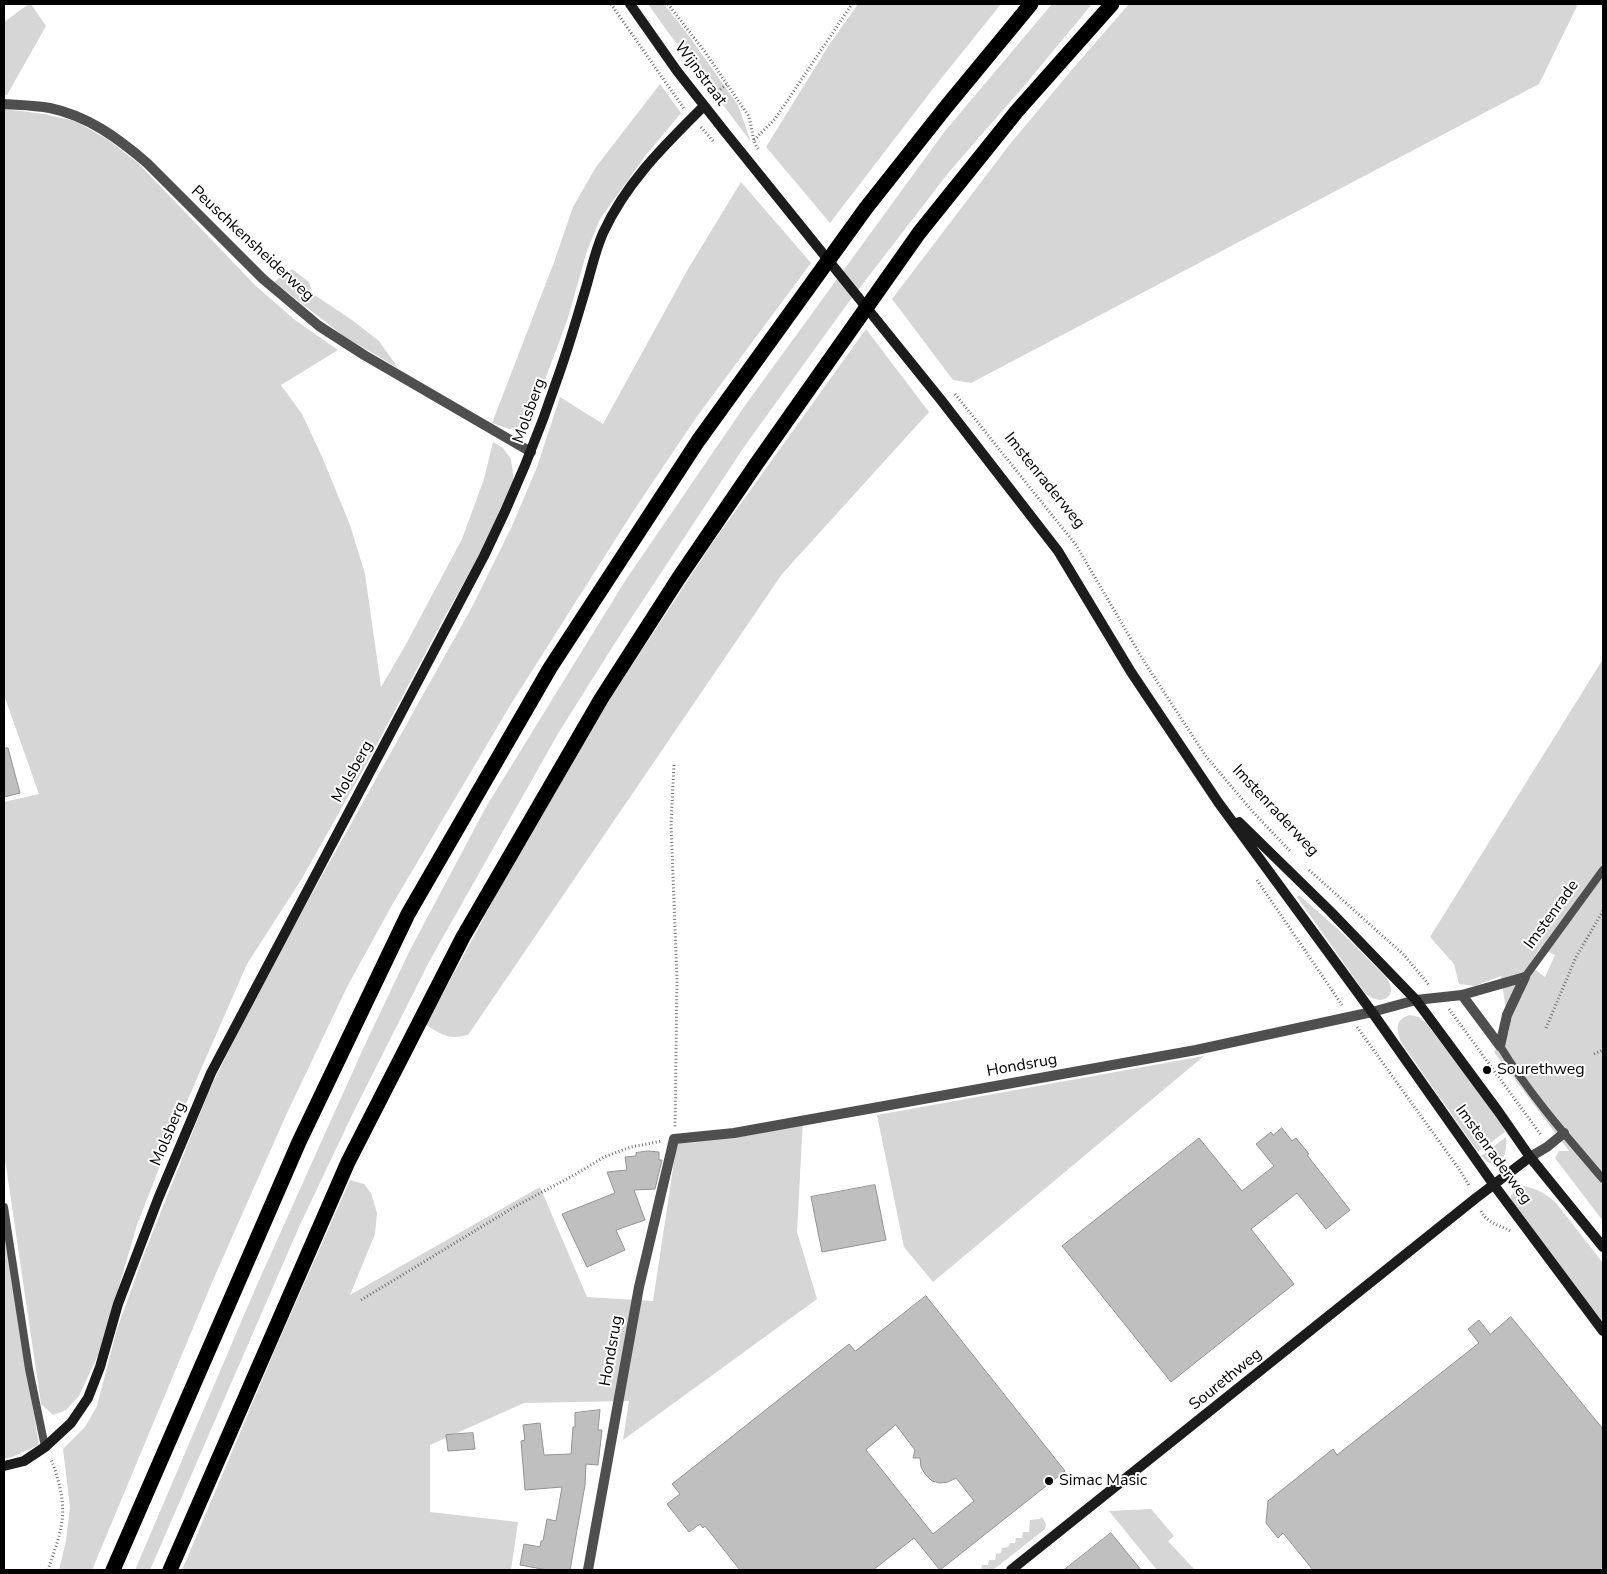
<!DOCTYPE html>
<html>
<head>
<meta charset="utf-8">
<style>
  body { margin:0 }
  #map { position:relative; width:1607px; height:1574px; overflow:hidden; background:#fff; font-family:"Nunito Sans",sans-serif }
  canvas { display:block }
  .frame { position:absolute; inset:0; border:5px solid #000; pointer-events:none }
</style>
</head>
<body>
<div id="map">
<canvas width="1607" height="1574"></canvas>
<div class="frame"></div>
</div>
<script>
const ctx = document.querySelector('canvas').getContext('2d');
ctx.lineJoin = 'round';
function paint(path, color) { ctx.fillStyle = color; ctx.fill(path, 'evenodd'); }
function strokePath(path, color, width, dash) { ctx.strokeStyle = color; ctx.lineWidth = width; ctx.lineCap = dash ? 'butt' : 'round'; ctx.setLineDash(dash || []); ctx.stroke(path); }
function label(font, color, halo, rows, align = 'center') {
  ctx.font = font + ' "Nunito Sans",sans-serif'; ctx.lineWidth = 4; ctx.setLineDash([]); ctx.textBaseline = 'middle'; ctx.strokeStyle = halo; ctx.fillStyle = color; for (const [text, x, y, turn = 0] of rows) {
    ctx.save(); ctx.translate(x, y); ctx.rotate((+turn || 0) * Math.PI / 180); ctx.textAlign = isNaN(turn) ? turn : align; if (halo) ctx.strokeText(text, 0, 0); ctx.fillText(text, 0, 0); ctx.restore();
  }
}
const green = new Path2D(`
  M29,4H31L46,26L7,95H4V22Z
  M648,4H664L689,36L738,105L751,142L668,32Z
  M858,4H1001L932,90L830,223L766,147L829,45Z
  M1052,4H1092L1024,86L949,172L845,307L744,447L620,635L559,732L430,960L353,1113L299,1227L150,1570H135L256,1287L363,1049L409,952L486,807L625,581L746,404L945,131Z
  M1129,4H1578L1539,84L971,383L953,380L892,299L1010,144L1070,72Z
  M660,84L681,113L646,155L600,219L587,251L567,321L528,425L509,429L492,423L553,265L573,207L596,167Z
  M4,109L44,114L75,121L107,139L138,163L256,286L295,320L338,350L281,385L302,414L323,459L350,525L365,574L381,687L405,646L462,539L484,479L493,442L503,448L511,459L514,482L493,531L445,616L367,763L301,880L247,964L171,1138L137,1225L100,1351L79,1396L66,1410L53,1415L41,1404L4,1152V802L39,794L4,695Z
  M741,182L811,263L698,415L634,510L511,704L392,905L347,987L287,1113L213,1280L92,1570H59L66,1541L70,1507L63,1449L85,1427L97,1406L117,1329L146,1249L209,1091L261,985L472,607L512,526L537,467L560,397L603,424L688,269Z
  M292,269L309,282L313,294L352,320L379,341L398,368L345,337L274,282Z
  M866,329L929,412L782,574L468,1035C448,1040 443,1035 426,1025L550,795L598,717L711,545Z
  M1603,659V1221L1555,1158L1559,1151H1569L1494,1052L1509,1032L1501,976L1475,986L1459,984L1454,964L1430,937ZM1540,948L1555,955L1545,977L1529,965Z
  M1299,895L1340,931L1386,977C1400,996 1382,1008 1365,993L1297,897Z
  M1410,1015L1419,1017L1426,1023L1502,1123L1505,1132L1478,1152L1401,1042C1396,1029 1395,1019 1410,1015Z
  M1204,1056L933,1282L904,1247L877,1115Z
  M803,1119L797,1232L817,1299L623,1440L629,1401L524,1403L430,1445V1512L518,1522L511,1570H182L277,1345L350,1180L364,1184L371,1193L377,1213L375,1234L350,1295L540,1187L587,1297L653,1301L677,1142Z
  M1506,1137C1507,1149 1506,1161 1493,1164L1487,1162L1481,1156Z
  M1524,1186C1537,1189 1547,1194 1556,1203L1603,1263V1322L1511,1201V1196L1516,1188Z
  M4,1230L39,1445L12,1457L4,1459Z
  M1151,1509L1174,1536L1168,1541L1195,1570H1157L1109,1511Z
  M1042,1517L1046,1524L1045,1529L993,1570H981L982,1565H988L989,1560H995L996,1554L1001,1553L1002,1548L1008,1547L1010,1543H1015L1016,1538H1022L1023,1532H1029L1030,1520L1040,1519Z`);
const building = new Path2D(`
  M4,748H8L20,793L4,797Z
  M1282,1128L1292,1141L1296,1138L1309,1154L1307,1155L1350,1210L1326,1229L1297,1193L1251,1229L1294,1284L1171,1382L1062,1246L1199,1138L1242,1191L1274,1166L1256,1144L1271,1132L1273,1135Z
  M648,1151L659,1152V1160H662L655,1189L634,1190L645,1220L616,1230L625,1250L587,1267L562,1214L615,1193L607,1172L627,1170L625,1157L636,1156V1153Z
  M875,1185L886,1240L822,1252L811,1197Z
  M926,1296L1065,1471L940,1570L914,1538L873,1570H740L705,1526L703,1528L700,1524L689,1532L667,1504L680,1494L672,1484L849,1344L855,1351ZM896,1425L915,1450L913,1458H920L921,1467L925,1474L932,1481L940,1483L948,1482L956,1478L974,1501L933,1534L866,1450Z
  M1511,1317L1603,1429V1570H1313L1283,1533L1278,1538L1266,1523L1268,1501L1333,1449L1337,1455L1479,1343L1468,1329L1479,1320L1490,1334Z
  M600,1410L598,1430H602L598,1465L586,1464L585,1485L570,1570H547L520,1565L524,1544L540,1547L541,1541H543L547,1519L556,1521L562,1487L525,1490L521,1441L525,1440L523,1425L540,1423L544,1455L571,1454L573,1427H575V1413Z
  M473,1433L475,1449L448,1451L446,1435Z
  M1111,1533L1141,1570H1064Z`);
const path = new Path2D(`
  M611,4L685,110
  M668,4L705,52L748,115C753,127 751,140 759,150
  M712,96L727,84
  M701,127L713,141
  M754,140L775,119L852,4
  M955,394L1076,545L1145,663L1205,755L1252,811L1291,852
  M674,765L671,824L677,979L675,1128
  M1309,870L1404,955L1429,985
  M1257,880L1342,1005
  M1449,1009L1541,1135
  M1357,1027L1459,1169L1470,1187
  M1546,1028L1576,957L1603,911
  M1594,1054L1603,1050
  M1481,1211C1487,1224 1501,1225 1512,1232
  M361,1300L516,1206L576,1174L604,1157L631,1147L662,1141
  M48,1570C53,1554 60,1538 62,1521C65,1501 58,1477 51,1459`);
const lane = new Path2D(`
  M1525,977L1603,870
  M1500,1046C1529,1094 1567,1137 1603,1179
  M4,1207L29,1369L45,1447`);
const street = new Path2D(`
  M4,104C19,105 35,105 50,108C88,116 118,138 147,163L263,279L319,326L364,355L531,452
  M1462,995L1500,1046
  M1500,1046L1507,1015L1525,977
  M1530,1157L1547,1147L1564,1133
  M588,1570L639,1287L674,1139L734,1133L1196,1050L1372,1012L1416,1000L1462,995L1525,977`);
const secondary = new Path2D(`
  M630,4L677,71L725,132L941,400L1058,551L1131,672L1218,802L1372,1012L1494,1185L1603,1331
  M1239,822L1330,911L1416,1000L1498,1111L1530,1157L1603,1247
  M4,1466L24,1461L45,1447L71,1423L88,1398L100,1367L118,1304L158,1199L211,1073L484,556C513,497 538,437 559,374C569,346 577,318 585,291C591,271 595,251 603,233C627,181 665,145 704,106
  M1011,1570L1476,1198L1530,1157`);
const highway = new Path2D(`
  M113,1570L299,1142L408,914L550,668L698,441L866,208L946,107L1031,4
  M170,1570L348,1162L463,937L601,699L678,579L757,463L919,233L1017,111L1112,4`);
const markers = [
  [1487,1070,5,"#000"],
  [1049,1481,5,"#000"]
];
const streetNames = [
  ["Wijnstraat",700,74,53],
  ["Peuschkensheiderweg",252,244,43],
  ["Molsberg",530,411,-70],
  ["Imstenraderweg",1044,481,51],
  ["Molsberg",353,772,-61],
  ["Imstenraderweg",1275,811,47],
  ["Imstenrade",1552,915,-54],
  ["Hondsrug",1022,1066,-10],
  ["Molsberg",169,1134,-67],
  ["Imstenraderweg",1493,1155,54],
  ["Hondsrug",612,1351,-80],
  ["Sourethweg",1226,1380,-39]
];
const poiNames = [
  ["Sourethweg",1497,1070],
  ["Simac Masic",1059,1481]
];
paint(green, '#d6d6d6');
paint(building, '#bfbfbf');
strokePath(building, '#939393', 1);
strokePath(path, '#717171', 3, [1, 2.5]);
strokePath(lane, '#4f4f4f', 8);
strokePath(street, '#4f4f4f', 10);
strokePath(secondary, '#1c1c1c', 10);
strokePath(highway, '#000', 15);
for (const [x, y, r, color] of markers) { const dot = new Path2D(); dot.arc(x, y, r, 0, 2 * Math.PI); ctx.fillStyle = color; ctx.fill(dot); strokePath(dot, '#fff', 2); }
label('16px', '#000', '#fff', streetNames);
label('16px', '#000', '#fff', poiNames, 'left');
</script>
</body>
</html>
